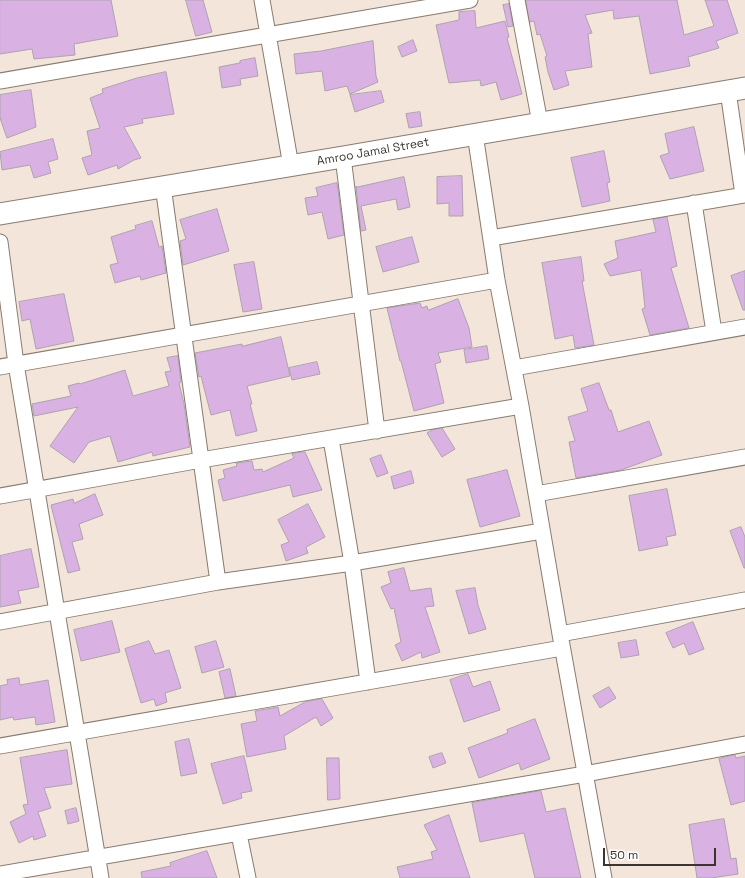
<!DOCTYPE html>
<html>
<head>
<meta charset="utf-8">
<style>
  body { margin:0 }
  #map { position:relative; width:745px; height:878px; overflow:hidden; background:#f3e5d9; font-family:"Space Grotesk",sans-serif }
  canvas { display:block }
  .scale { position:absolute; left:603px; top:848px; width:113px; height:18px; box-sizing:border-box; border:2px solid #3b3530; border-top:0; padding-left:5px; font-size:12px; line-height:14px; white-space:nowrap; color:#3b3530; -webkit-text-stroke:3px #fff; paint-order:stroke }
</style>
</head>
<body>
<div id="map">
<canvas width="745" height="878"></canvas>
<div class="scale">50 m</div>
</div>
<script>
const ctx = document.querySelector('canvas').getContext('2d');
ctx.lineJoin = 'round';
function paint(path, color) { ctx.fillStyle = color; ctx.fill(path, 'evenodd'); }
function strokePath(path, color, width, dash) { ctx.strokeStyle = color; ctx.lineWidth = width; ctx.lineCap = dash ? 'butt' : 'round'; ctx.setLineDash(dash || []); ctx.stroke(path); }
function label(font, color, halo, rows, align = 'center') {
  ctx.font = font + ' "Space Grotesk",sans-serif'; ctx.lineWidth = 4; ctx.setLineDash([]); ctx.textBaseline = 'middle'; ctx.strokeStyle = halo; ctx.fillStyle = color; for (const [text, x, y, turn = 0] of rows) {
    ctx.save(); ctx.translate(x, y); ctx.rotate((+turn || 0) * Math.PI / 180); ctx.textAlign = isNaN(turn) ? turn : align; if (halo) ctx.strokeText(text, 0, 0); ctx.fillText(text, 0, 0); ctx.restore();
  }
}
const building = new Path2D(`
  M0,0H111L118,36L74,44L75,55L34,59L32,49L0,54Z
  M186,0H203L212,32L196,36Z
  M526,0H677L684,35L714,26L705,0H727L738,33L716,41L719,48L688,57L690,66L650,74L639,16L614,19L613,10L585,15L592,33L588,34L592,67L565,71L569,85L554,90L548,72L545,57L547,56L540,34L537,35L534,21L530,22Z
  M509,4L513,26L508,27L503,5Z
  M475,11L476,28L505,21L509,37L507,38L522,94L501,100L496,82L481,86L480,80L449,83L436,25L459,20V12Z
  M413,40L417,51L402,57L398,47Z
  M373,41L376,76L378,82L350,94L347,86L325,91L322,71L296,74L294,54L321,51Z
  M255,58L258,76L240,79L241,85L222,88L219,67L240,63V61Z
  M166,72L174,114L142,119L143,123L124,127L141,158L134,160L118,169L117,165L88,175L82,158L92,155L87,131L100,128L90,98L103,93L102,89L137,78Z
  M31,90L36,127L7,138L0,118V95Z
  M381,91L384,102L355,112L350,95Z
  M420,112L422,126L409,128L406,114Z
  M694,127L704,171L670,179L660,156L669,153L665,134Z
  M53,139L58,159L48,162L51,173L34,178L30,165L2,170L0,152Z
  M604,151L610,182L607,183L610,201L582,207L571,158Z
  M462,176L463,216H449V203L437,204V177Z
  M404,177L410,207L398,210L396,199L361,206L366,230L361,231L356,186V187Z
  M337,183L344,235L328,239L322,212L308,215L305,198L318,196L316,188Z
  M217,209L229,251L183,265L180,241L186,239L180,220Z
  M667,217L677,266L671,268L689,328L650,335L642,309L645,308L641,270L610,276L604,264L618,258L615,241L656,232L653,220Z
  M152,221L159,247L162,246L166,273L141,280L140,276L115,283L110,265L118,263L111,237L136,229L135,226Z
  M412,237L419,262L383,272L376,247Z
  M581,257L584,281H582L594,345L575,348L573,335L555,339L542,263Z
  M254,262L262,309L243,312L234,265Z
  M745,271V310H743L731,276Z
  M64,294L74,341L36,349L30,319L22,321L19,302Z
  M458,299L469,328L472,347L438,353L441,362L435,364L444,403L414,411L401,361H400L387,308L420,303L422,308L427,306L428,310Z
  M281,337L290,376L247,386L252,404H250L257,431L236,436L230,410L211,415L201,376L199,377L195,353L242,344V346Z
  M487,346L489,359L466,363L464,350Z
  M178,356L181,382L179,383L184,404L190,447L153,456L152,452L118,462L110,436L89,442L74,463L50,446L78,407L34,416L32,404L71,396L68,386L79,383L80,384L125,370L133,396L169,386L165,372L171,371L167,358Z
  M317,362L320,374L292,380L289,368Z
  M599,383L609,410H611L618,432L649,421L662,455L621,470L576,478L569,442L575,441L568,417L588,411L581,389Z
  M442,428L455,449L442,457L427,433L432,430Z
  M305,452L322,490L293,497L290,485L223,501L218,480L225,478L223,470L237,466L236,463L252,461L254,470L262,469L263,472L294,458L292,454Z
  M381,455L388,473L377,477L370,459Z
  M507,470L520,516L480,527L467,480Z
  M411,471L414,483L394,489L391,477Z
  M667,489L676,535L666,537L668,545L639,551L629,496Z
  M95,494L103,515L79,524L83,539L72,542L80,570L68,573L51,505L73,499L74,503Z
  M308,504L325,537L306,547L308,553L286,561L281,545L289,542L278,520Z
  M741,527L745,537V568H744L730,531Z
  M31,549L39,587L18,591L21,603L0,607V556Z
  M404,568L410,591L431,588L434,606L425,607L440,652L422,658L421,652L402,661L395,645L401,642L394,608L391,609L381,587L391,583L388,572Z
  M475,588L478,605L486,629L469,634L456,591Z
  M112,621L120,652L81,661L74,630Z
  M693,622L704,649L689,655L684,643L673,648L666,633Z
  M636,640L639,655L621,658L618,643Z
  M149,641L155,654L169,650L181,688L165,693L167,702L156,706L154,699L141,703L125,649Z
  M216,641L224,667L202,673L195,647Z
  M230,669L236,696L225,698L219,672Z
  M468,674L473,687L490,681L500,710L464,722L450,680Z
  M19,678L20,685L48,680L55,722L36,725L35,717L14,720L13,717L0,720V686L8,684L7,680Z
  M609,687L616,698L600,708L593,696Z
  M322,699L333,718L321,726L316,717L284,736L286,749L247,757L241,724L257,721L255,711L278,707L280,716L305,702Z
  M535,719L550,759L521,770L519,763L479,778L468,748L508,733L507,730Z
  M189,739L197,773L181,776L175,742Z
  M67,750L72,784L44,788L51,808L38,812L46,836L34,840L33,836L19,843L10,822L26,814L23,805L28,804L20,758Z
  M442,753L446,763L433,768L429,757Z
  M735,755L736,758L745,756V801L731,805L719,759Z
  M244,756L252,791L241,793L242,798L223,804L211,764Z
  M327,758H339L340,799L328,800Z
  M541,791L546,812L565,808L581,878H535L524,833L480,842L472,803Z
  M76,808L79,821L68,824L65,811Z
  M449,815L470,878H400L397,867L433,859L431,852L437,850L424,825L433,821Z
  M724,819L731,859L736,858L738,874L711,878H697L689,825Z
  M207,851L217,878H142L141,872L171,866L170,863Z`);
const street = new Path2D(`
  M262,0L291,166
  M517,0L540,123
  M0,81L470,0
  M728,91L743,195
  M475,134L497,280L521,406L560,634L604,878
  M343,157L377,431
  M163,186L218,582
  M694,203L714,332
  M491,238L745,195
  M0,242L16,364L101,878
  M0,367L497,280
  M514,368L745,327
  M331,439L352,563L368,682
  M536,494L745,457
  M0,496L201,460L521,406
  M0,622L218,582L352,563L542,531
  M560,634L745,600
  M0,746L562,648
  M239,834L248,878
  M0,874L585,774L745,744`);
const secondary = new Path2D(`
  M0,214L343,157L745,88`);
const streetNames = [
  ["Amroo Jamal Street",373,152,-10]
];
paint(building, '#dab1e3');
strokePath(building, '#ada2b0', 1);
strokePath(street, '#887b70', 17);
strokePath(secondary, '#887b70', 23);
strokePath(street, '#fff', 15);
strokePath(secondary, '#fff', 21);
label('12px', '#3b3530', '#fff', streetNames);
</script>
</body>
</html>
